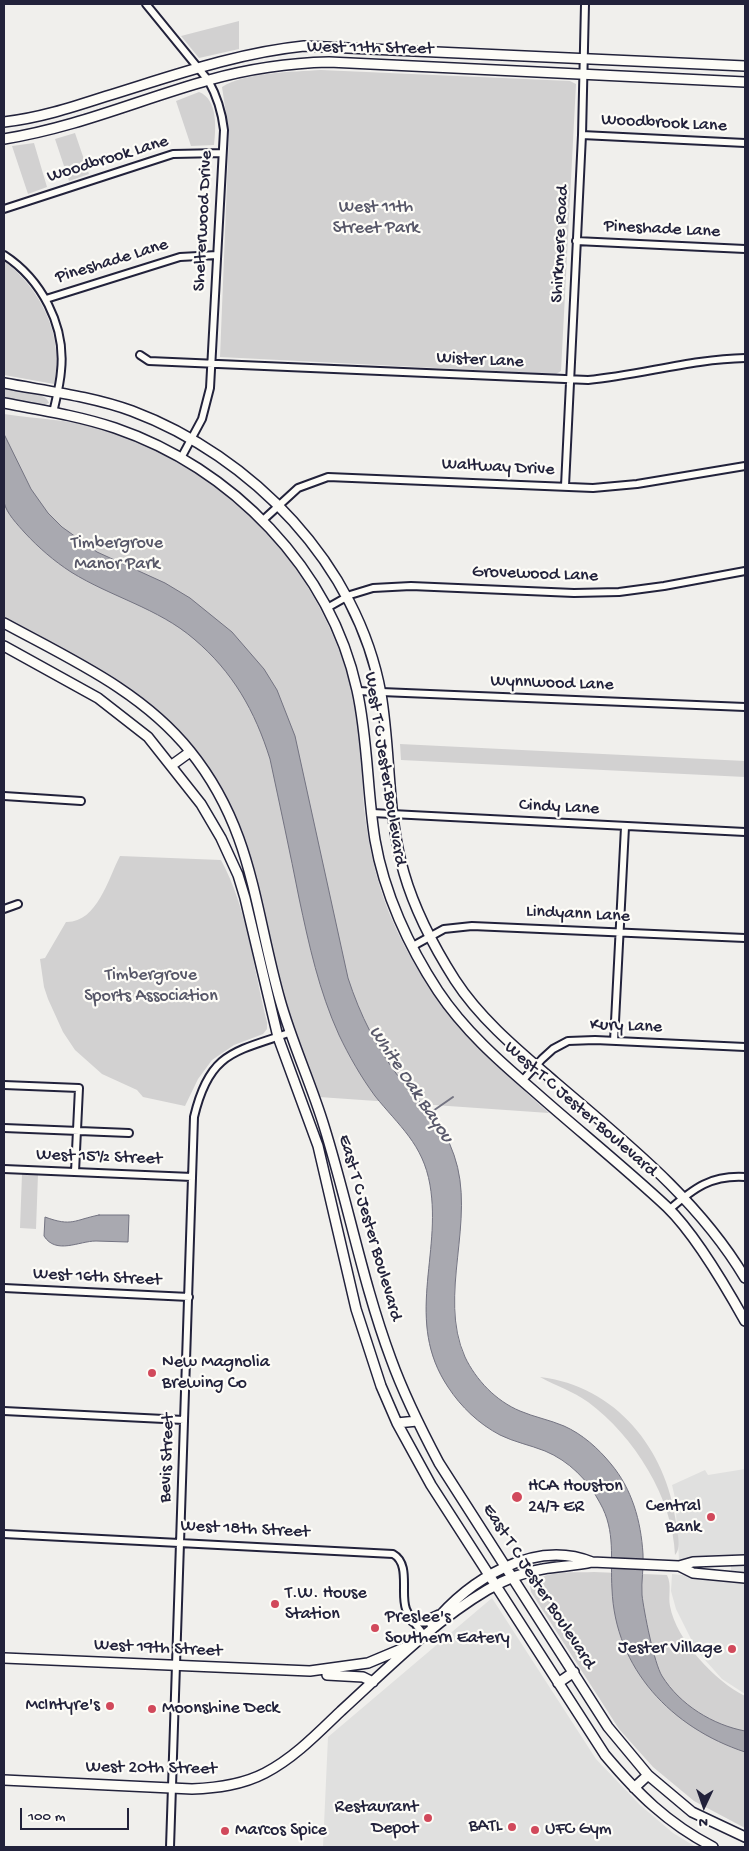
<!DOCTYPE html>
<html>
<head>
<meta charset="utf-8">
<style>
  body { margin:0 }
  #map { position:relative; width:749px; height:1851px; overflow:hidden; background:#f0efec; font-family:"Gochi Hand",sans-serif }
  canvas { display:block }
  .frame { position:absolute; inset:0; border:5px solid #22223b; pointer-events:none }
  .north { position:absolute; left:679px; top:1781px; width:50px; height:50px; -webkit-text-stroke:4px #fdfcf7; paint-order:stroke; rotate:183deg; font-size:14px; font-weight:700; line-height:20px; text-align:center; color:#22223b }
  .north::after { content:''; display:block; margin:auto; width:18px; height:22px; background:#22223b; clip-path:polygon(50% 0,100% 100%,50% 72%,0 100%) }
  .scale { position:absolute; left:20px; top:1808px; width:109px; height:22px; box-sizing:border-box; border:2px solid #22223b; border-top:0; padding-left:6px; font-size:15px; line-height:18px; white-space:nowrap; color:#22223b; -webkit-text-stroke:4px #fdfcf7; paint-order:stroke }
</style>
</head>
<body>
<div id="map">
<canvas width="749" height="1851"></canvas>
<div class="frame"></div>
<div class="north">N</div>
<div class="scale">100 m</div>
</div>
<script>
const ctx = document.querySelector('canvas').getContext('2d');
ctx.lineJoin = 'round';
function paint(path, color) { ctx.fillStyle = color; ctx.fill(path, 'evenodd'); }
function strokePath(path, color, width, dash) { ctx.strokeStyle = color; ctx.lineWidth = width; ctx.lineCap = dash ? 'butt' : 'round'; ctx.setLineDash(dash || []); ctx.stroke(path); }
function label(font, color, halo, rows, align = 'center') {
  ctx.font = font + ' "Gochi Hand",sans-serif'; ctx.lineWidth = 4.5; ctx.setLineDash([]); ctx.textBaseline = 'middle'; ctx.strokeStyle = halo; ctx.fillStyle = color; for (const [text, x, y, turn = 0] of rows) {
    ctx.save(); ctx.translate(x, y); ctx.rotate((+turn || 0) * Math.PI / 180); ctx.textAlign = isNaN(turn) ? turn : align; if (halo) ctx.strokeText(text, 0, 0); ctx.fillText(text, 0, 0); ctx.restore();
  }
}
const built = new Path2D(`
  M745,1469V1694L722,1679L697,1651L676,1609L671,1591L672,1574L731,1580V1557L679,1559L675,1498L672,1485L705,1470L708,1475Z
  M492,1598L596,1759L640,1805L673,1833L696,1847H323L328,1737Z`);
const green = new Path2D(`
  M239,21V49L199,58L181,36Z
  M321,70L570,81L576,84L561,371L556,374L220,357L229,133L222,87C246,72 292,72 321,70Z
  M199,92C218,99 216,129 214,145L191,146L176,101Z
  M75,133L89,174L69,181L55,139Z
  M34,143L47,187L28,194L12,146Z
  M4,261C41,288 65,338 54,384L4,375Z
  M4,389C15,391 45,390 49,403L41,406L5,400Z
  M4,414C37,419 72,420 104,429C234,467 334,583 357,715C362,746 362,776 364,807C368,843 376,881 390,915C426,1001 481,1052 549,1113L319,1097L295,1036L285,1003L253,865L236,819L217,783L158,713L134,693L111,677L4,619Z
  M400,744L745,761V777L401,760Z
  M120,856L221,860C248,910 253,967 267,1022V1029L263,1034L234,1045L212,1060L198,1079L185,1106L143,1097L137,1090L102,1074L75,1050L63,1032L48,999L44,987L40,959L45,958L66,922C97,923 108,879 120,856Z
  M22,1174H38L36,1229L20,1228Z
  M540,1377C616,1386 666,1449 676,1522C677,1532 682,1548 675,1555C673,1498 634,1436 588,1402C573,1391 556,1386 540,1377Z
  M594,1572L667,1575C672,1585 668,1596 670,1606C676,1640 716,1682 745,1696V1828L694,1801L653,1767L619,1729L531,1592L530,1585C545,1569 574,1573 594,1572Z`);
const water = new Path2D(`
  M4,434L31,489L48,513L62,527L97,552L165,583L190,598L232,632L264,669L277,690L295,736L348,978C360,1015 377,1049 401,1080C421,1105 444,1124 454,1155C477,1220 437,1295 465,1357C476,1380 496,1401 520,1411C534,1417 550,1420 564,1426C582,1434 598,1448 611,1464C632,1489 641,1521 643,1554C644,1567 641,1582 642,1595C644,1612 654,1663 662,1676C680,1705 713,1725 745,1731V1752C672,1728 615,1669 612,1589C610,1559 616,1531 600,1503C588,1480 569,1461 545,1451C530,1445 514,1442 500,1435C479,1424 461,1407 448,1387C404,1321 442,1255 430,1185C423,1144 399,1126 375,1096C361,1077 349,1056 339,1035C319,991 309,945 299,898C290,852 280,806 270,759C255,711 233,672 194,639C158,608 111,597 71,572C54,561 39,548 25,533C18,525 6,513 4,502C0,484 4,453 4,434Z
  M99,1215H129L128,1242C117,1242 107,1241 96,1241C79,1241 56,1255 44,1236L45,1217C72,1227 74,1220 99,1215Z`);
const stream = new Path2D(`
  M430,1113L453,1097`);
const street = new Path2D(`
  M146,4L208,80C217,96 222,112 224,130L210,388L202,419L181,458
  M582,135L745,143
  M4,209L173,154L222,153
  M576,241L745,249
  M4,255C41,279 66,325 61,371C60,385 56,399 53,413
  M46,299L180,257L217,255
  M140,355L149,361L588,380C641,375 692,359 745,358
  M565,486L582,135L585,4
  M262,521L298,488L328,477L593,488L637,484L745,466
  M327,608L350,595L373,588L411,586L574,593L619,592L664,586L745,571
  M357,691L745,707
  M4,796L81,801
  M372,813L745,832
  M4,909L18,904
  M413,946L444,929L472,926L745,938
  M614,1041L625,827
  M522,1081L542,1059L553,1049L568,1041L595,1040L745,1047
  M4,1085L79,1088L75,1172
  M4,1128L129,1133
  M4,1169L192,1177
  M670,1209C694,1188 711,1175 745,1177
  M4,1288L189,1297
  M4,1411L184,1420
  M4,1534L393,1554C411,1564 400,1593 406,1609C410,1619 418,1627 424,1635
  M170,1847L194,1117C209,1053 233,1052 289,1033`);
const secondary = new Path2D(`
  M4,122C40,118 73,107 107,96C172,76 236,53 304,46L745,66
  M4,139C78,127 138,100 209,80C248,69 288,63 329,62L745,82
  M4,383C46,391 91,396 132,411C252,456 358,565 381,694C391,753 387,816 404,873C415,911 434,947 455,980C481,1020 519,1051 555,1082C625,1142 698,1199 745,1278
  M4,403C41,410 79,416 115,428C232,468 330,568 357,690C368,739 367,791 375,840C384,893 409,947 438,991C464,1030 498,1060 534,1091C578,1130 624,1167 667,1207C695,1234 726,1287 745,1321
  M4,623C70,659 142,691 190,751C253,829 254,908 280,1000C292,1043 311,1083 324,1126C348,1203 363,1284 391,1359C404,1395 421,1429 439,1463L608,1727L648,1775L692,1812L745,1837
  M4,646L98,698L148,737L201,804L221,838L238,875L245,898L278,1037L318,1146L356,1309L381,1386L397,1423L431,1485L605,1755C638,1794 667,1823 713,1847
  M172,765L190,752
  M397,1423L417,1421
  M679,1566L693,1562L745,1560
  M413,1621H426L439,1615
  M432,1625C468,1581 533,1538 592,1562
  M4,1658L310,1671L368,1663L411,1645
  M327,1675L363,1677L373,1682
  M558,1683L574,1672
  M4,1780L192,1789C217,1788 242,1785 265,1773C294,1758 318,1733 341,1711C387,1669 433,1622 487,1590C504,1580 523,1572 543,1569C559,1566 576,1566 592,1562L679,1566L693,1573L745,1578
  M634,1788L648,1775`);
const markers = [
  [152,1373,5,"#d1495b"],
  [517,1497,6,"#d1495b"],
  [711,1517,5,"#d1495b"],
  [275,1604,5,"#d1495b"],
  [375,1628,5,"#d1495b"],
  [732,1649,5,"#d1495b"],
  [110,1706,5,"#d1495b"],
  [152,1709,5,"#d1495b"],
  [428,1818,5,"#d1495b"],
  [512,1827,5,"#d1495b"],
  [535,1830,5,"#d1495b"],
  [225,1831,5,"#d1495b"]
];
const streetNames = [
  ["West 11th Street",370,49,1],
  ["Woodbrook Lane",664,124,3],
  ["Woodbrook Lane",108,160,-17],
  ["Shelterwood Drive",204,221,-87],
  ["Pineshade Lane",662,230,3],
  ["Shirkmere Road",561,244,-87],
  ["Pineshade Lane",112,262,-17],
  ["Wister Lane",480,361,3],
  ["Waltway Drive",498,468,3],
  ["Grovewood Lane",535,575,2],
  ["Wynnwood Lane",552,684,2],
  ["West T C Jester Boulevard",384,769,81],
  ["Cindy Lane",559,808,3],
  ["Lindyann Lane",578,915,3],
  ["Kury Lane",626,1027,2],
  ["West T C Jester Boulevard",580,1110,41],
  ["West 15½ Street",99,1158,2],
  ["East T C Jester Boulevard",369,1228,74],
  ["West 16th Street",97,1278,3],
  ["Bevis Street",168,1458,-88],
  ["West 18th Street",245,1530,3],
  ["East T C Jester Boulevard",538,1587,57],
  ["West 19th Street",158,1649,3],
  ["West 20th Street",151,1769,1]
];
const parkNames = [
  ["West 11th",376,208],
  ["Street Park",376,229],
  ["Timbergrove",117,544],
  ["Manor Park",117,565],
  ["Timbergrove",151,976],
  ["Sports Association",151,997]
];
const poiNames = [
  ["New Magnolia",162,1363],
  ["Brewing Co",162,1384],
  ["HCA Houston",528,1487],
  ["24/7 ER",528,1508],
  ["Central",701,1507,"right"],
  ["Bank",701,1528,"right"],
  ["T.W. House",285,1594],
  ["Station",285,1615],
  ["Preslee's",385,1618],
  ["Southern Eatery",385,1639],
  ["Jester Village",722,1649,"right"],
  ["McIntyre's",100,1706,"right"],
  ["Moonshine Deck",162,1709],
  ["Restaurant",418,1808,"right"],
  ["Depot",418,1829,"right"],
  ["BATL",502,1827,"right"],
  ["UFC Gym",545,1830],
  ["Marcos Spice",235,1831]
];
const waterNames = [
  ["White Oak Bayou",410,1085,56]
];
paint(built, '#e0e0df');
paint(green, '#d2d1d1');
paint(water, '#a9a9b0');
strokePath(water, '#737381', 1);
strokePath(stream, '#737381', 2);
strokePath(street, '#22223b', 10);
strokePath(secondary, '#22223b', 12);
strokePath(street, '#fdfcf7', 6);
strokePath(secondary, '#fdfcf7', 9);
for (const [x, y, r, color] of markers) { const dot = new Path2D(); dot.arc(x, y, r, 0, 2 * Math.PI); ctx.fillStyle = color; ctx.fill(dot); strokePath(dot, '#fdfcf7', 2); }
label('18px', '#22223b', '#fdfcf7', streetNames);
label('18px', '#575768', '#fdfcf7', parkNames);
label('18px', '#22223b', '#fdfcf7', poiNames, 'left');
label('italic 19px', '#58586a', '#fdfcf7', waterNames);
</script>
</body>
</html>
